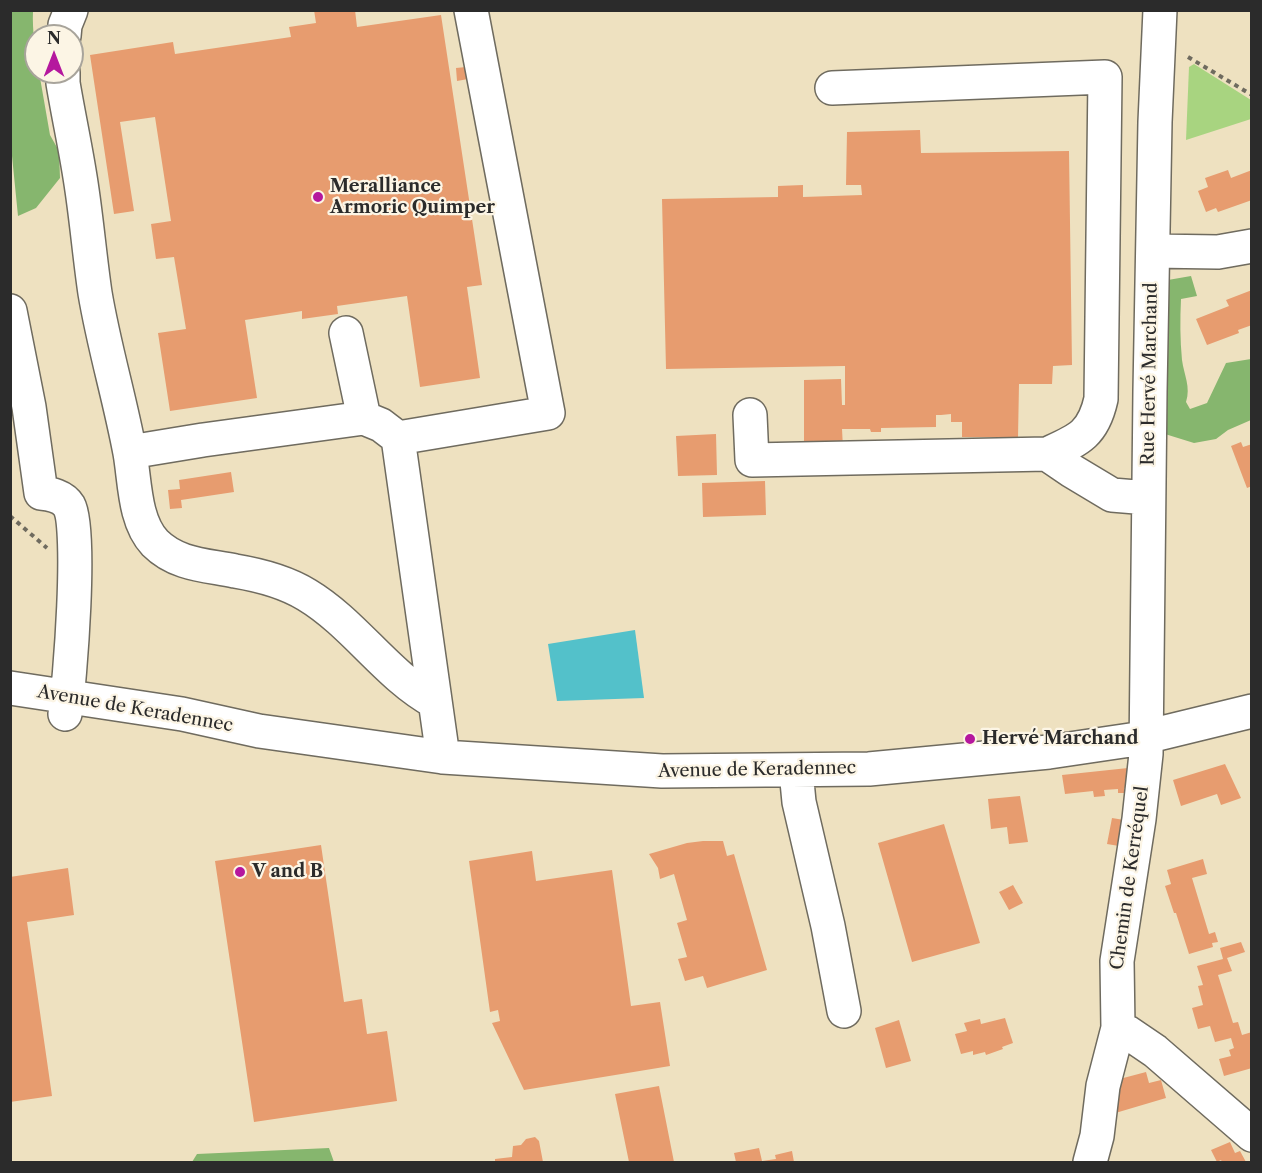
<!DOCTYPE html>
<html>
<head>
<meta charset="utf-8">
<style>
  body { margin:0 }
  #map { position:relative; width:1262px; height:1173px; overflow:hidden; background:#eee1c0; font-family:"Libre Caslon Text",serif }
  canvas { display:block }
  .frame { position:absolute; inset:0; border:12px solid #2b2b2b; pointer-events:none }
  .north { position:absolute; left:24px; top:24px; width:60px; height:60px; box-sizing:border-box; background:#fcf5e5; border:2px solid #a8a49b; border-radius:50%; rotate:0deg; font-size:16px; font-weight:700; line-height:24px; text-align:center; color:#2b2b2b }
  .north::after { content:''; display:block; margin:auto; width:21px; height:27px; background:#b5179e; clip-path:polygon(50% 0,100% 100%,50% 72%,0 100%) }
</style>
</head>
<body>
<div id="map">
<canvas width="1262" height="1173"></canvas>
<div class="frame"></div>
<div class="north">N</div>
</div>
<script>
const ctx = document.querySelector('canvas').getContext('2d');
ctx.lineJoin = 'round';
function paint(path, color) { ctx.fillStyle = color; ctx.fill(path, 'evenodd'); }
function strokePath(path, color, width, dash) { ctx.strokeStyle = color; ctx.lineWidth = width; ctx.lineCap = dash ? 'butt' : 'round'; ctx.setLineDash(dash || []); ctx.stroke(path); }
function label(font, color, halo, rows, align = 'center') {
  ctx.font = font + ' "Libre Caslon Text",serif'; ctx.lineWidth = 4.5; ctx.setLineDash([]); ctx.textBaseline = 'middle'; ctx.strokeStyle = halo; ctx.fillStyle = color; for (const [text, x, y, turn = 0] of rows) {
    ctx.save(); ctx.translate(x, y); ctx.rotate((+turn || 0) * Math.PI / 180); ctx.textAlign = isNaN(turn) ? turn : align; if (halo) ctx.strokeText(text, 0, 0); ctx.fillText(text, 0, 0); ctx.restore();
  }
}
const green = new Path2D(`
  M1194,64L1251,100V119L1186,140L1189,67Z`);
const forest = new Path2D(`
  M10,11H33C32,31 36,51 36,72H39L50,135L59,151L60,178L36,208L18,216L10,136Z
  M1191,276L1197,296L1181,299C1180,319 1180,340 1182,360C1184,375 1191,387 1186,402L1190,409L1207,403L1226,363L1251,359V420L1228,430L1216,439L1194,443L1165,434L1168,280Z
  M329,1148L334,1162H192L197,1154Z`);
const water = new Path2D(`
  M635,630L644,698L557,701L548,644Z`);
const building = new Path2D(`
  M314,10H355L357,27L441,15L482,285L467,287L480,378L420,387L407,296L337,306L338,314L302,319V311L245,320L257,398L170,411L158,333L186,329L174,257L156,259L151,224L171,221L155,117L120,122L134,211L114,214L90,55L173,42L175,54L291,37L289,27L316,23Z
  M466,67L468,79L457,81L456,68Z
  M920,130L921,153L1069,151L1072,365L1053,366L1052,384H1019L1018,437H962V422H951V414L941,415H936V427L881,428V432H871L870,429H842L843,448L804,449V380L841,379L842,405H845V366L666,369L662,199L778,197V186L803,185V197L862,195L861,185H846L847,132Z
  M1228,170L1231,178L1252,170V200L1218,212L1216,208L1206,212L1198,191L1208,187L1205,178Z
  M1252,290V325L1238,330L1239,333L1207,345L1196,319L1229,306L1226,300Z
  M716,434L717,475L678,476L676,436Z
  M1241,442L1243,447L1252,444V486L1247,488L1231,446Z
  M231,472L234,492L181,500L182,508L170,509L168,490L180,489L179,480Z
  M765,481L766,515L703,517L702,483Z
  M1225,764L1241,798L1221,805L1217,794L1181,806L1173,780Z
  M1128,768L1129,787L1124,788V793H1118V789L1104,790L1105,796L1094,797L1093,791L1065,794L1062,775Z
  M1020,796L1028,842L1009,844L1007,827L991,829L988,799Z
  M1112,818L1124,820L1119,846L1107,844Z
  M944,824L980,943L912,962L878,843Z
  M703,841H723L727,856L734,854L767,970L707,988L703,976L685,981L678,959L687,957L677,923L687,920L674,874L660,879L658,868L649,854L687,843Z
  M321,845L344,1002L362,999L367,1034L387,1031L397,1101L254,1122L215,861Z
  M532,851L536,881L612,870L631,1006L660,1002L670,1066L524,1090L492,1023L500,1021L498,1010L490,1012L469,861Z
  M1203,859L1207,874L1192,878L1209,934L1215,932L1218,942L1212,943L1213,947L1189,954L1176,913H1174L1165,886L1171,884L1167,870Z
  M68,868L74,915L27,922L52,1096L10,1102V877Z
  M1013,885L1023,903L1009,910L999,892Z
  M1241,942L1245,952L1227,958L1232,971L1218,975L1233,1023L1238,1022L1242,1035L1252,1032V1068L1224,1076L1219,1059L1231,1056L1229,1050L1234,1048L1231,1038L1215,1042L1210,1026L1198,1029L1192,1008L1203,1005L1198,986L1203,985L1197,966L1223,959L1220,948Z
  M1005,1018L1013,1043L1002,1047L1003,1049L986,1055L985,1052L973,1055V1051L961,1054L955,1034L967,1031L964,1023L980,1019L981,1024Z
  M899,1020L911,1061L886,1068L875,1028Z
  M1146,1072L1149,1083L1161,1080L1166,1098L1112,1114V1081Z
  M659,1086L674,1162H629L615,1094Z
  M535,1137L539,1141L543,1162H495V1159L512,1157L513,1146L521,1145L526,1139Z
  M1230,1142L1235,1153L1240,1151L1246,1162H1222L1221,1160L1217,1162L1211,1150Z
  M759,1148L762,1161L776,1159L775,1155L792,1151L794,1162H736L734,1153Z`);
const path = new Path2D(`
  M1188,57L1252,95
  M10,516L47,548`);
const minor = new Path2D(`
  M1160,10L1155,122L1150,391L1146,754L1139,819L1117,961L1118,1028L1127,1032L1155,1051L1252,1135
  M64,36L65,25L71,10
  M63,72V83C69,119 77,154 82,190C87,224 90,259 95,293C104,347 120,399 130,453C135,481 134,521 155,543C177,565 206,565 235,571C259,575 286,582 307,595C355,624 386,675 435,702
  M832,88L1105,77L1101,399C1093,435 1078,440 1047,454
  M1153,251L1218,252L1252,246
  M10,311L29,407L41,493C51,494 63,496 69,506C82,529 70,682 65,714
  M750,415L752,460L1047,454L1072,471L1112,495L1148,498
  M364,418L381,425L398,438L443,757
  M398,438L548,413L471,10
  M130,452L203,440L364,418L346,333
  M10,688L182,714L259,731L443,757L662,771L869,769L1049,752L1137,739L1252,711
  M796,771L799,802L828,926L844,1011
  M1090,1162L1097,1136L1103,1086L1118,1028`);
const markers = [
  [318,197,6,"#b5179e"],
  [970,739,6,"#b5179e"],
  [240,872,6,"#b5179e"]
];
const poiNames = [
  ["Meralliance",330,187],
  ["Armoric Quimper",330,208],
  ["Hervé Marchand",982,739],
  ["V and B",252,872]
];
const streetNames = [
  ["Rue Hervé Marchand",1150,374,-89],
  ["Avenue de Keradennec",135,709,10],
  ["Avenue de Keradennec",757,770,-1],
  ["Chemin de Kerréquel",1130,878,-82]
];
paint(green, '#a8d480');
paint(forest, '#86b66e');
paint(water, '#53c1ca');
paint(building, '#e79c6f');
strokePath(minor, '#6f6b5f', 36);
strokePath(path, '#6f6b5f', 4, [4.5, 4.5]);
strokePath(minor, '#fff', 33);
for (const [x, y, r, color] of markers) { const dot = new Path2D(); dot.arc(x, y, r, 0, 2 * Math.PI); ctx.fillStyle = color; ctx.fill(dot); strokePath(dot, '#fcf5e5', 2); }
label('bold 18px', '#2b2b2b', '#fcf5e5', poiNames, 'left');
label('18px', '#2b2b2b', '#fcf5e5', streetNames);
</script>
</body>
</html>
